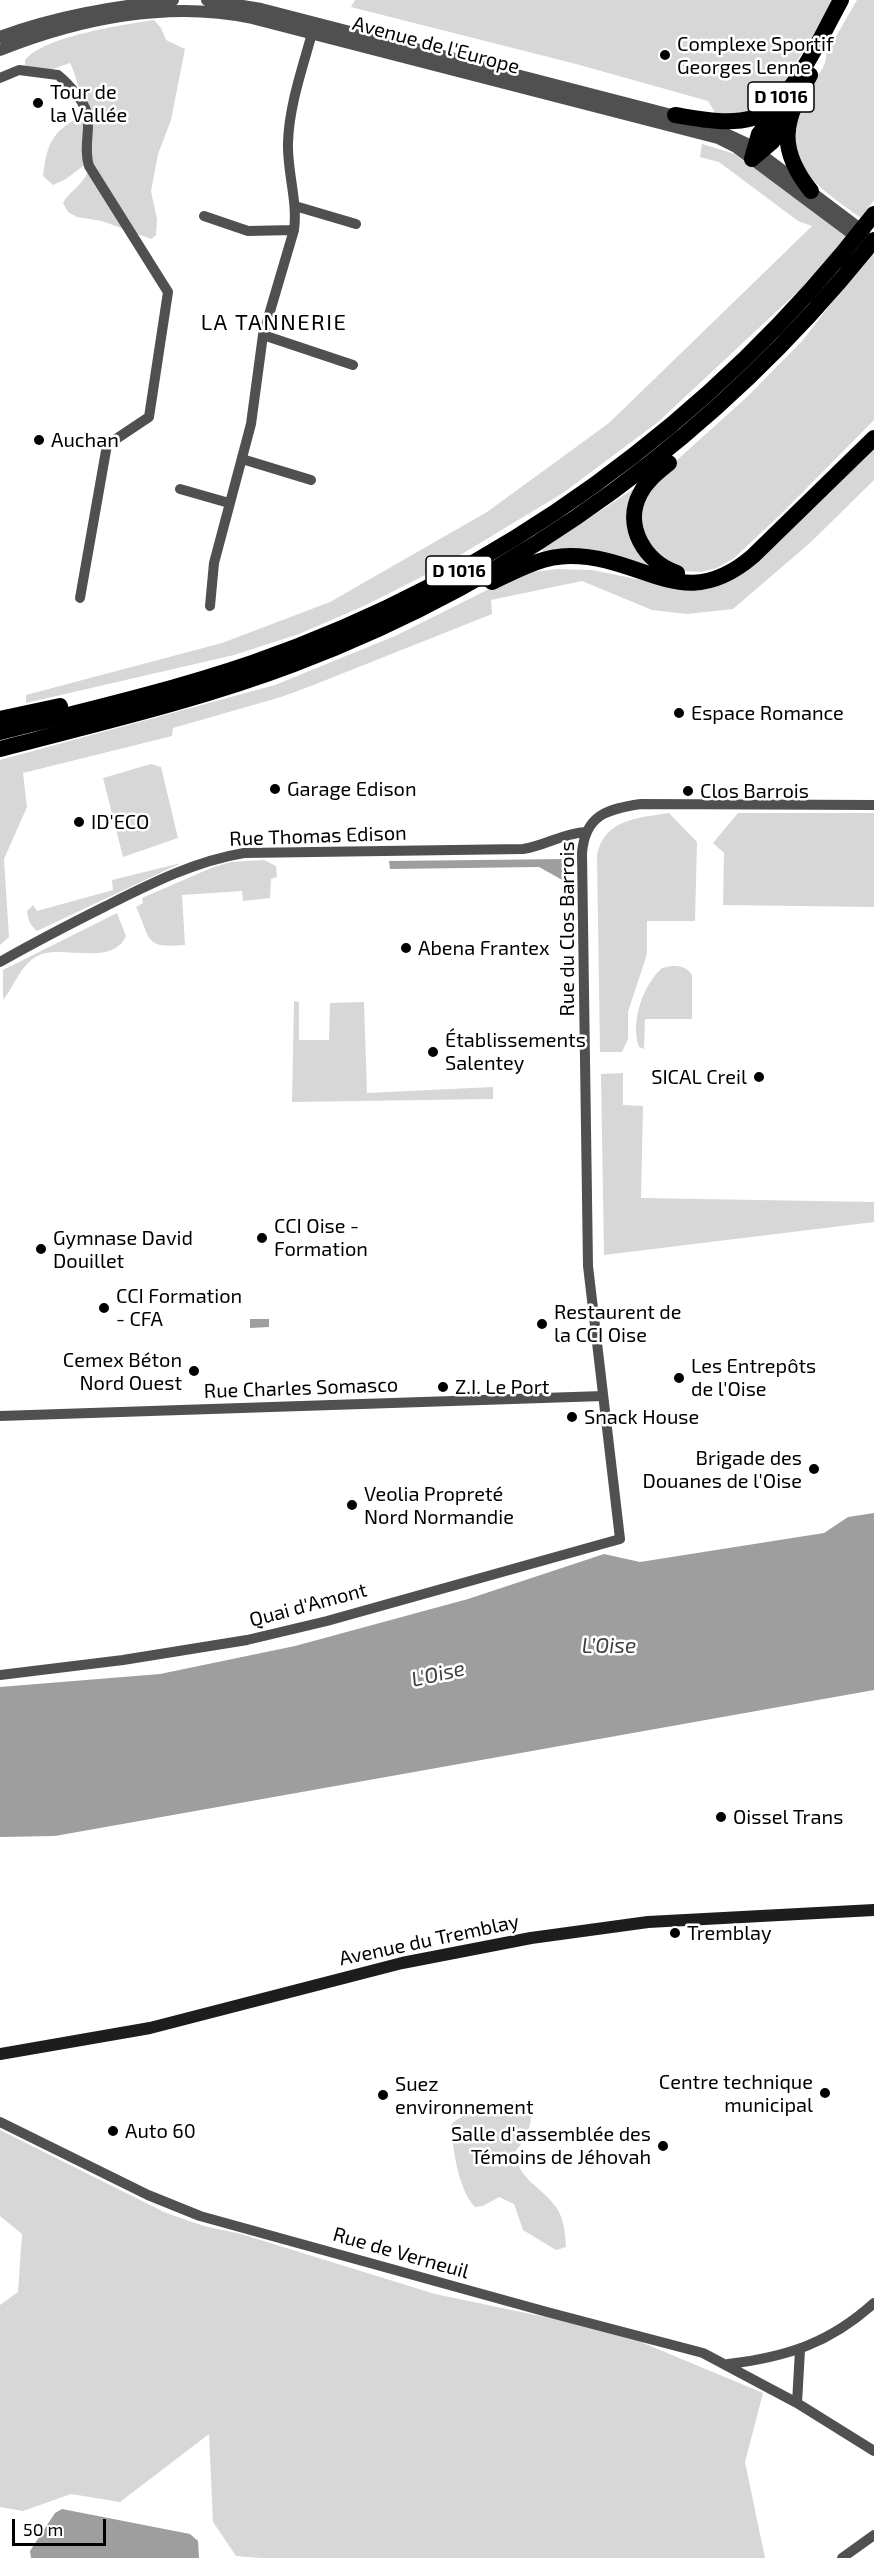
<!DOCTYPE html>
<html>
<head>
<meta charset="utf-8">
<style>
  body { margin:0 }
  #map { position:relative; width:874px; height:2558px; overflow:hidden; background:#fff; font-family:"Exo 2",sans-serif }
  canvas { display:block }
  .scale { position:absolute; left:12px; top:2519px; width:94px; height:27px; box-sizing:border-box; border:3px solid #000; border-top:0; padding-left:8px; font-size:18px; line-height:21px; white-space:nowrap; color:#000; -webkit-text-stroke:4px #fff; paint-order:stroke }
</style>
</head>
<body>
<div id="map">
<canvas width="874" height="2558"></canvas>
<div class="scale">50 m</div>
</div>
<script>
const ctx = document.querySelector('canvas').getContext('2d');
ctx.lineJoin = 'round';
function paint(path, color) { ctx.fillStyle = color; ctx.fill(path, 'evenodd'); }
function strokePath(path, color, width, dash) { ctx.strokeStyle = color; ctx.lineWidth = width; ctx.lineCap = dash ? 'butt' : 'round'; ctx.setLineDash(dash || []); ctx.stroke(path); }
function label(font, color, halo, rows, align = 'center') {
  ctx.font = font + ' "Exo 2",sans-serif'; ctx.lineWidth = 5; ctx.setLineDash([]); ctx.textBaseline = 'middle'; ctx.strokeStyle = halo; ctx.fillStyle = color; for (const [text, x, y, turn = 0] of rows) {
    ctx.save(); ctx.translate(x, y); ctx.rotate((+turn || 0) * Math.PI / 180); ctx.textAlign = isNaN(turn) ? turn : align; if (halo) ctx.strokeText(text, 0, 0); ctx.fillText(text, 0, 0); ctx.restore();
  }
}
const green = new Path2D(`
  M355,0H834L776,96L749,115L717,116L708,101L576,64L351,7Z
  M857,0H874V200L861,218C814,184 772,158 804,94C811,80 827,71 826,54Z
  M154,20L161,28L166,40L185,49L171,120L158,154L151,191L157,219L156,235L151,239L102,221L77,217L68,212L63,203C71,189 87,183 89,166H83L66,179L53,185L43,176C47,143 52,132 81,116H87C86,109 73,67 70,63L44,72L25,67V60C45,36 122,25 154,20Z
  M702,144L735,154L847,236L807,283L658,422L563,493L437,569L366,605L299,634L234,655L26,703V695L222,643L330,602L487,512L609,423L812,226L798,221L719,162L700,157Z
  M871,252L874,255V420L779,516L734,558L717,568L701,572L683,571L646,546L639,514L657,478L747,397L803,340Z
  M874,448V480L811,542L733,609L687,614L652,610L582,581L491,600L492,614L311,686L281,697L173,728L172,736L23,773L27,807L4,859L9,937L0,945V760L275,685L395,636L493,587L532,572L558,569L592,570L685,589L715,587L742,574Z
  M635,488L631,498L659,573L543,552L542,549Z
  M151,764L161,767L178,838L123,857L103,778Z
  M669,813L697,842L695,921H647V954L628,1012V1039L622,1052H600L597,855C604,819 638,818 669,813Z
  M738,813H874V907L723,905L724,853L713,843Z
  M264,860L276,866L277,877L271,879L270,898L243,901L242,891L182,895L185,945C144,948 152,942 136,907L143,903L142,898L211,868L231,862Z
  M181,863L37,931C30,925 28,920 27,911L33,905L37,911L113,890L112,880Z
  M117,913L126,936C113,966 66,946 42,954C21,962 16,984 3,1000V970Z
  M672,966C681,966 687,967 692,975V1019H645L644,1049L639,1047C630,1022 643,985 662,968Z
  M294,1001L299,1002V1040H329L330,1003L364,1002L367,1093L493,1087V1099L292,1102Z
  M623,1073V1105L643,1106L641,1198L874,1202V1222L604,1255L601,1074Z
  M518,2101L531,2108C532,2127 527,2137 515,2152C519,2181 540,2185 556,2207C564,2218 565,2233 566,2247L556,2250L523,2230L514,2204L499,2197L483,2206L475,2207C458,2189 453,2149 451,2125C460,2113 502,2102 518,2101Z
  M0,2130L166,2213L204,2226L241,2234L435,2294L617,2332L763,2393L745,2462L765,2558H261L236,2556L213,2522L209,2434L120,2502L71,2494L23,2511L0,2507V2305L18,2292L22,2234L0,2216Z`);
const water = new Path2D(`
  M567,859L569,875L566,882L539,867L390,869L389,861Z
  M250,1319H269V1327L250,1328Z
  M874,1513V1690L55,1836L0,1837V1687L160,1674L295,1646L468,1599L604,1554L640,1562L824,1533L848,1517Z
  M62,2509L190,2534L198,2541L199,2558H31L30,2551L55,2513Z`);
const minor = new Path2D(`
  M0,78L19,70L58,75C69,84 87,104 88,118C89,135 84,150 89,166L168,292L149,417L107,445L80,598
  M295,206L356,224
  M204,216L248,231L294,230
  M263,335L353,365
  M242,459L311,480
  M180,489L229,503
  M210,606L214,563L251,424L263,335L294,230C298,201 287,172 288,143C289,104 304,64 314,26
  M0,962C35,942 70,924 106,906C150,884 195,861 244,853L523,849C545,846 563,833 586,832
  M0,1416L603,1396
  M0,1675L123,1660L247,1640L327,1621L620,1539L588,1266L582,853C585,815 607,809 641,804L874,805
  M0,2122L148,2195L200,2216L547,2312L703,2353L797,2403L874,2451
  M728,2364C787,2357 830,2343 874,2303
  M797,2403L800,2350
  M842,2558L874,2535`);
const tertiary = new Path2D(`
  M207,0L261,9L683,118
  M0,37C57,16 113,7 173,0
  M0,50C78,19 168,0 252,18L718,138L736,147L862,241
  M702,123L747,144L864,232`);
const secondary = new Path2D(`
  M0,2054L150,2028L402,1963L531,1938L648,1922L874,1910`);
const trunk = new Path2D(`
  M810,75C784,121 776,147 811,191
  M675,115C700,119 728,125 753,118C792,105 822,34 841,0
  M752,159L759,134L779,109
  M752,159L772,142L787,120
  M669,463C658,472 646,481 640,494C623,526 645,562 677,573
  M492,582C517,570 542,556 570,556C645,556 683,616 753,556L874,438
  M0,719L60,706
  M0,732C84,711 170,691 252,663C499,577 714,421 874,214
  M0,749C99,723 199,700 294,664C523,578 722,431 874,240`);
const markers = [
  [665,55,6,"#000"],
  [38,103,6,"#000"],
  [39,440,6,"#000"],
  [679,713,6,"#000"],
  [275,789,6,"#000"],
  [688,791,6,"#000"],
  [79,822,6,"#000"],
  [406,948,6,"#000"],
  [433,1052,6,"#000"],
  [759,1077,6,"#000"],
  [262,1238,6,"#000"],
  [41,1249,6,"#000"],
  [104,1308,6,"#000"],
  [542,1324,6,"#000"],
  [194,1371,6,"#000"],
  [679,1378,6,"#000"],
  [443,1387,6,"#000"],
  [572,1417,6,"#000"],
  [814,1469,6,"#000"],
  [352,1505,6,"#000"],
  [721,1817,6,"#000"],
  [675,1933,6,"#000"],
  [825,2093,6,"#000"],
  [383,2095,6,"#000"],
  [113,2131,6,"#000"],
  [663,2146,6,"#000"]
];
const shields = [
  [781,97,66],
  [459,571,66]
];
const shieldNames = [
  ["D 1016",781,97],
  ["D 1016",459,571]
];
const poiNames = [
  ["Complexe Sportif",677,44],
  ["Georges Lenne",677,67],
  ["Tour de",50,92],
  ["la Vallée",50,115],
  ["Auchan",51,440],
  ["Espace Romance",691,713],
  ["Garage Edison",287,789],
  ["Clos Barrois",700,791],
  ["ID'ECO",91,822],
  ["Abena Frantex",418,948],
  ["Établissements",445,1040],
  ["Salentey",445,1063],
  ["SICAL Creil",747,1077,"right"],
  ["CCI Oise -",274,1226],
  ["Formation",274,1249],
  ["Gymnase David",53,1238],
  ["Douillet",53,1261],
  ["CCI Formation",116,1296],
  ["- CFA",116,1319],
  ["Restaurent de",554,1312],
  ["la CCI Oise",554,1335],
  ["Cemex Béton",182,1360,"right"],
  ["Nord Ouest",182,1383,"right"],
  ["Les Entrepôts",691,1366],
  ["de l'Oise",691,1389],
  ["Z.I. Le Port",455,1387],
  ["Snack House",584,1417],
  ["Brigade des",802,1458,"right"],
  ["Douanes de l'Oise",802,1481,"right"],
  ["Veolia Propreté",364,1494],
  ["Nord Normandie",364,1517],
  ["Oissel Trans",733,1817],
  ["Tremblay",687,1933],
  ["Centre technique",813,2082,"right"],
  ["municipal",813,2105,"right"],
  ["Suez",395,2084],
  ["environnement",395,2107],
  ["Auto 60",125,2131],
  ["Salle d'assemblée des",651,2134,"right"],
  ["Témoins de Jéhovah",651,2157,"right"]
];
const streetNames = [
  ["Avenue de l'Europe",436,45,15],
  ["Rue Thomas Edison",318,836,-2],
  ["Rue du Clos Barrois",567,929,-90],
  ["Rue Charles Somasco",301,1388,-2],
  ["Quai d'Amont",308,1605,-15],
  ["Avenue du Tremblay",429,1940,-12],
  ["Rue de Verneuil",401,2253,16]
];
const waterNames = [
  ["L’Oise",609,1646],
  ["L'Oise",438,1674,-13]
];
const quarterNames = [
  ["LA TANNERIE",274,323]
];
paint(green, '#d7d7d7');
paint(water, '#9e9e9e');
strokePath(minor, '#505050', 10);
strokePath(tertiary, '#505050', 12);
strokePath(secondary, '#1d1d1d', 12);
strokePath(trunk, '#000', 16);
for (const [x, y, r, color] of markers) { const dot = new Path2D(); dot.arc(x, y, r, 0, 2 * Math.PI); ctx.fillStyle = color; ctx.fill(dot); strokePath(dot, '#fff', 2); }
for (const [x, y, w] of shields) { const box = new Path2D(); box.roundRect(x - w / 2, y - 15, w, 30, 4.5); ctx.fillStyle = '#fff'; ctx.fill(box); strokePath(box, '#000', 1.5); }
label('bold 18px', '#000', null, shieldNames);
label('20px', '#000', '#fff', poiNames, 'left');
label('20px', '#000', '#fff', streetNames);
label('italic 21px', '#3f3f3f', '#fff', waterNames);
ctx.letterSpacing = '1.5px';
label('22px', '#000', '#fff', quarterNames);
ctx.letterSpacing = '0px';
</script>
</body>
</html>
